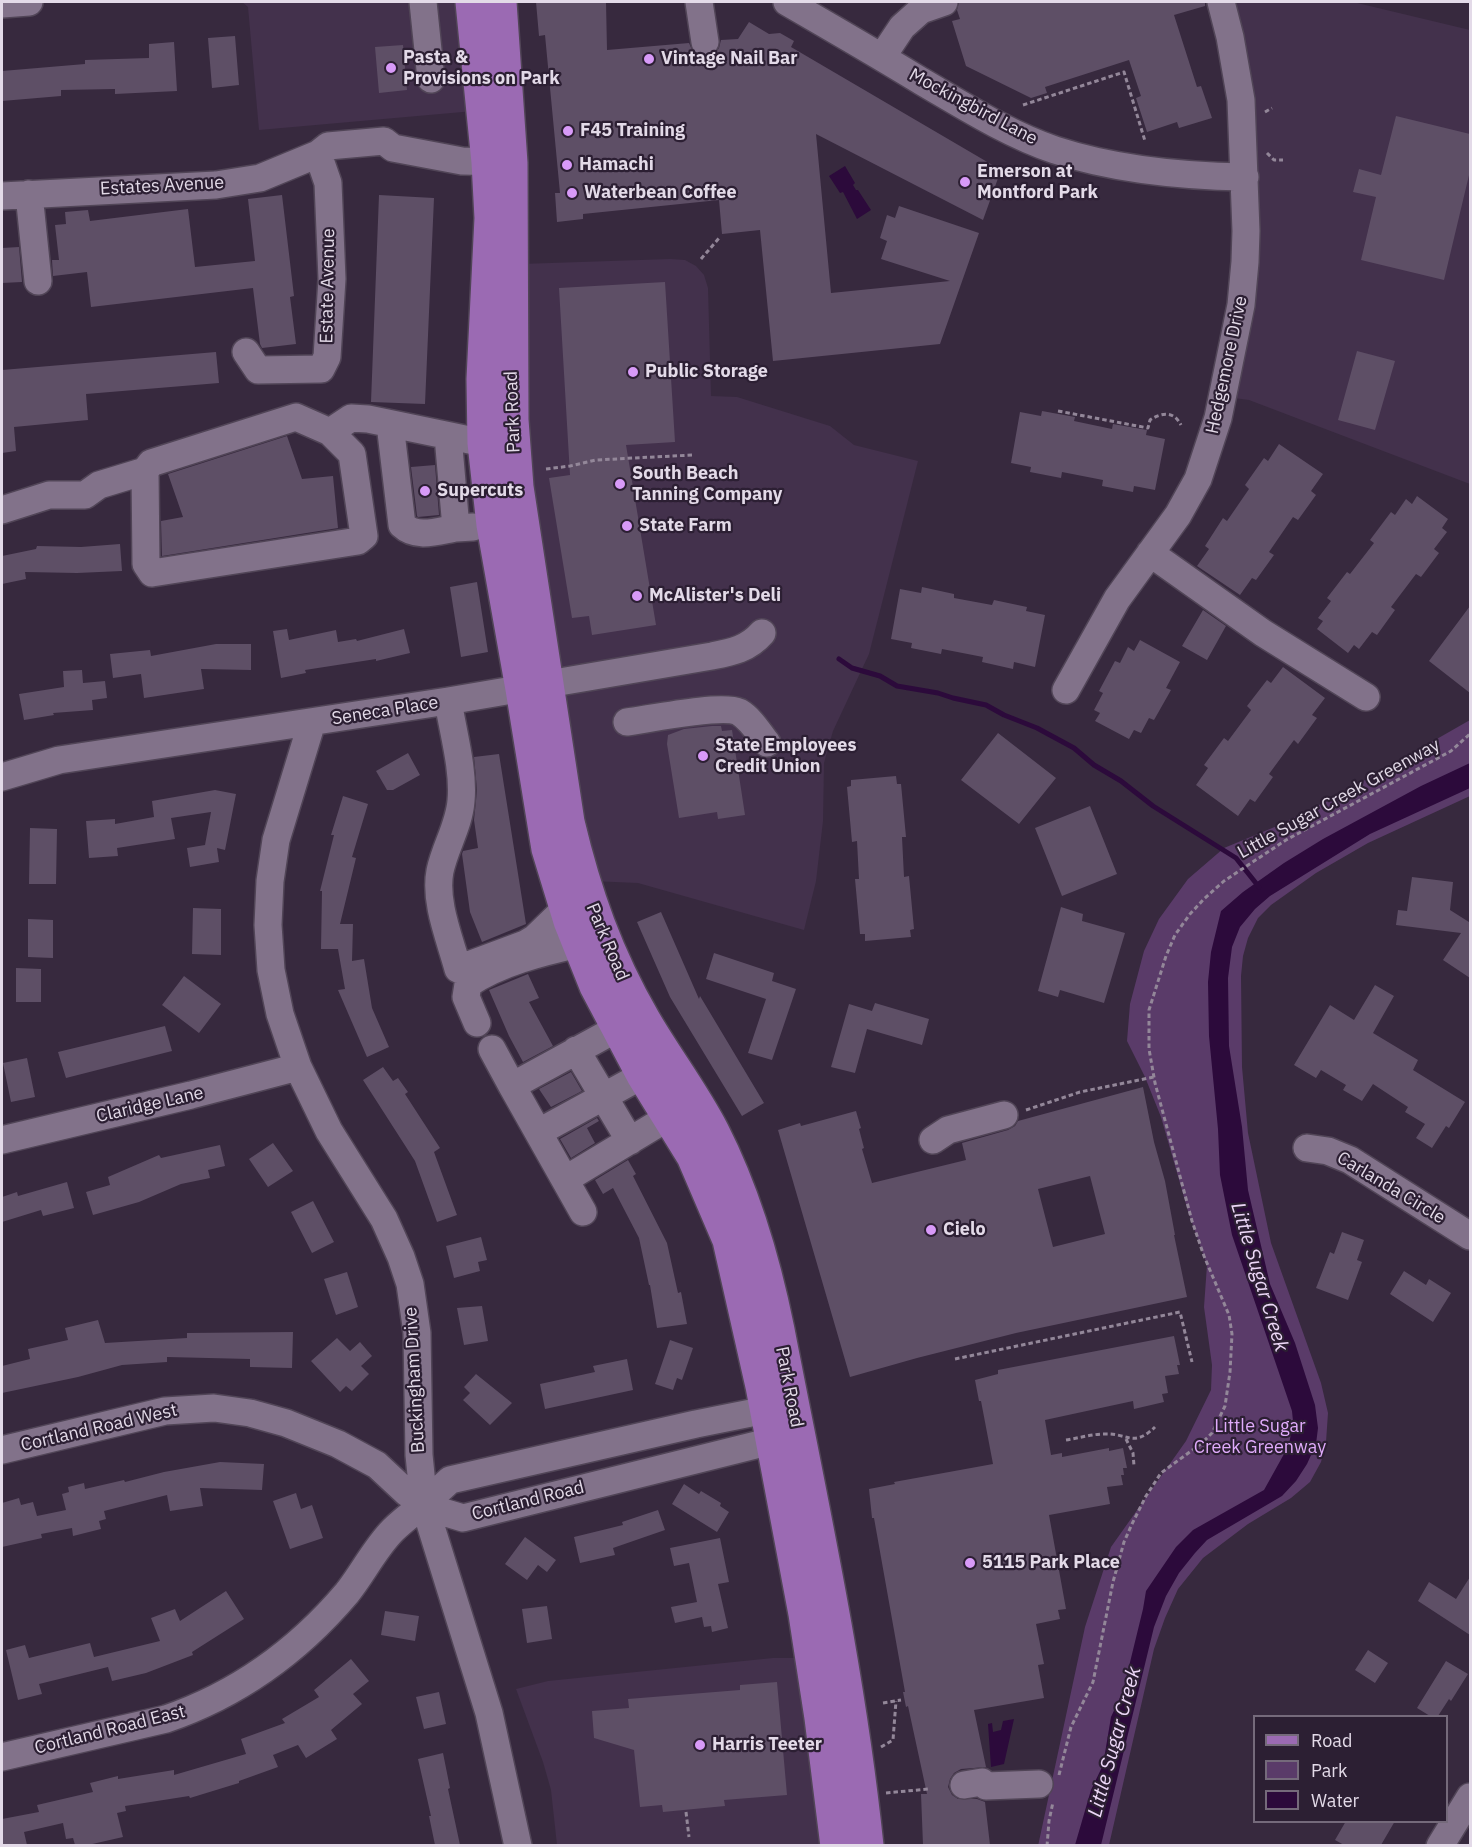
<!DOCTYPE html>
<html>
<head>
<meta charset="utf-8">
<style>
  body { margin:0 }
  #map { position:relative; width:1472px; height:1847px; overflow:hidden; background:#37293e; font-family:"IBM Plex Sans",sans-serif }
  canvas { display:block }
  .frame { position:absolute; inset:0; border:3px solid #e3dae8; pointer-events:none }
  .legend { position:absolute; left:1253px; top:1715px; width:195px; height:108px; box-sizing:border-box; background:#2c1f33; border:2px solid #756a7b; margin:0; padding:8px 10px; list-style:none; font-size:18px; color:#e3dae8 }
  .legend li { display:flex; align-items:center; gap:12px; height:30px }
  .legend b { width:30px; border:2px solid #756a7b }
</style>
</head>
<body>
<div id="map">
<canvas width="1472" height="1847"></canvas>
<div class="frame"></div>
<ul class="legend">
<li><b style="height:8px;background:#9b6ab3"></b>Road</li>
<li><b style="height:16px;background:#5a3b69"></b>Park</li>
<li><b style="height:16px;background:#2c0a3b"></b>Water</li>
</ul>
</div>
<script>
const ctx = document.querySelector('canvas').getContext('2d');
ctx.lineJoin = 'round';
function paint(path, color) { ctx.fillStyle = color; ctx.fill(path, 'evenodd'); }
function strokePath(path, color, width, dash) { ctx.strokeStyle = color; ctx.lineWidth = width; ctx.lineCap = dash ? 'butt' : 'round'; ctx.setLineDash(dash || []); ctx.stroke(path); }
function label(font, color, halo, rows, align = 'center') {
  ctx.font = font + ' "IBM Plex Sans",sans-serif'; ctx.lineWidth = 4.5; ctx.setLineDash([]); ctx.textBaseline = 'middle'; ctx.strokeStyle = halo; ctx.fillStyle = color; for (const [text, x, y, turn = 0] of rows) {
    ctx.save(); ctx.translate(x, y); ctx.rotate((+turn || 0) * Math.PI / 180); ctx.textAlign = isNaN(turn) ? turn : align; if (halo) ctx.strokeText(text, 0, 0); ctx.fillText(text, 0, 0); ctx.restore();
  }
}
const built = new Path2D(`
  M242,2H463L474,111L259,130L248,7Z
  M1233,2H1353L1470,30V484L1249,400L1234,398Z
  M670,259L685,260L696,266L704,275L708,288L711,396L737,397L830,426L854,445L918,461L869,654L833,731L827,752L824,763L823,821L816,881L804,930L638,883L591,881L531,551L521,264Z
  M773,1658H803L828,1845H557L551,1790L543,1762L516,1689L548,1681Z`);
const green = new Path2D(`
  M1470,720V796L1368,843L1316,873L1271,905L1258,918L1248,938L1243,956L1241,976L1242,1067L1248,1133L1271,1243L1321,1383L1328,1413L1326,1442L1321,1462L1310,1482L1291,1498L1248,1524L1203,1558L1178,1589L1165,1618L1154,1649L1109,1845L1038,1846L1085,1627L1111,1547L1186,1441L1211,1390L1212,1365L1204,1307L1207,1265L1188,1211L1161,1117L1145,1077L1127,1041L1130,1004L1144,951L1159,919L1188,879L1224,848L1277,826L1337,796Z`);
const water = new Path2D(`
  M845,166L855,183L853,185L856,190H858L871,210L857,219L843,192L840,193L829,176Z
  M1470,763V788L1370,834L1270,896L1255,909L1240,927L1232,947L1228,978L1229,1046L1242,1127L1248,1190L1270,1284L1295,1343L1315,1405L1318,1428L1316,1444L1307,1464L1296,1481L1282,1496L1207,1540L1195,1553L1179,1573L1166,1596L1154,1627L1101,1845H1075L1091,1790L1103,1765L1111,1717L1123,1691L1143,1609L1146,1591L1176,1547L1193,1530L1264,1490L1289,1445L1293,1421L1292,1411L1232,1235L1220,1175L1218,1129L1209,1036L1208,982L1211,952L1221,911L1243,892L1284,863L1323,839L1421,786Z
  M1014,1719L1004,1764L991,1767L988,1724L992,1723L993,1732L1001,1730L1003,1721Z`);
const stream = new Path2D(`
  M839,659L852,668L880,676L897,686L938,693L953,698L986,705L1004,715L1037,728L1074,748L1094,765L1121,781L1153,806L1236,858L1259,887`);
const building = new Path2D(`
  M536,2H606L607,50L689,43L693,52L700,57H708L714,55L719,48L721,40L738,39L749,22L769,34L780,33L794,41L791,47L1001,170L983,220L816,134L831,293L950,281L881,259L887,241L880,238L887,215L895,218L899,206L979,233L940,344L773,361L760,230L722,234L719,200L583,214V219L557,222L555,193H560L545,35L539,36Z
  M959,2H1205V6L1174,15L1197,87L1201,86L1212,118L1179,128L1177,122L1147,132L1136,98L1141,96L1129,60L1045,87L1047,93L1031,98L966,66L952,21L960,19L957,10Z
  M235,36L239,85L212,88L208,38Z
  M174,42L177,91L115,94V89L61,90V96L2,101V71L85,64V60L149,58V44Z
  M403,45L407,90L379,93L375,47Z
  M1396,116L1470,134V171L1444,280L1361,260L1376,197L1353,192L1359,169L1381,175Z
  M282,195L294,296L290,297L296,344L262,348L260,344L253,288L91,307L87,272L53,276L52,260H59L55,225L66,224L65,212L88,210L90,221L188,209L195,267L255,261L248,199Z
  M379,195L434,198L425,404L371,402Z
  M19,247L22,282L2,283V248Z
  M665,282L675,442L626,445L656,625L592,635L589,616L572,618L549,478L570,475L559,288Z
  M1357,351L1395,361L1375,430L1338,420Z
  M216,352L219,383L86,394L88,420L14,427L16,451L2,453V370Z
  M1042,411L1075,417L1074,421L1112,429L1113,424L1147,430L1146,435L1165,439L1155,490L1134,486L1133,492L1102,486L1103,480L1062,472L1061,478L1030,472L1031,467L1011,463L1020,412L1041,416Z
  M287,436L302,479L333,476L338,528L162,556L161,521L183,517L168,474Z
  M1279,444L1323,474L1311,491L1316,495L1298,520L1293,517L1269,552L1274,555L1256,580L1252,578L1240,595L1197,566L1209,549L1205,546L1223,518L1227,521L1249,489L1245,485L1264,458L1268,461Z
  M435,465L439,515L418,517L417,516L411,467Z
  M1417,496L1448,519L1442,528L1447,532L1434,549L1439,553L1421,577L1416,574L1391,607L1395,610L1377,635L1372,632L1359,649L1354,645L1348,653L1317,629L1323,621L1318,618L1331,601L1327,598L1347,572L1350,574L1374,543L1370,540L1391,512L1395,515L1406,499L1412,504Z
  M120,544L122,571L77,573L25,572L26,579L2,584V556L36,549L37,546L81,547Z
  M477,582L488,652L461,657L450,587Z
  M922,587L954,594V598L992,605L994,600L1027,607L1026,611L1045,615L1035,667L1014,662L1013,669L982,662L983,657L942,649L941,654L911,648L912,643L891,639L900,589L921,593Z
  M1470,606V693L1429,661Z
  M1203,610L1226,626L1207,660L1182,646Z
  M287,629L289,640L336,630L338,642L356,639L357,641L404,629L410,653L376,661V659L305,670L306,673L281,678L273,631Z
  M1140,640L1180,662L1166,688L1171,690L1154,720L1149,718L1141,733L1134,730L1129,739L1095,721L1100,713L1094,710L1103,693L1099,691L1115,661L1120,663L1128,647L1134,651Z
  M216,644H251V670L201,669L204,689L144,698L141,674L113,678L110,654L150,650L151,656Z
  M1283,667L1325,698L1312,715L1317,718L1298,744L1294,740L1269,774L1273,777L1255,802L1250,799L1238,816L1196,785L1208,768L1204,765L1224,738L1228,741L1251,710L1247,706L1267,680L1271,683Z
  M82,670L83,683L105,681L107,698L92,700L93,710L53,713L54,715L24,720L19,694L64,687L63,671Z
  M712,726H721L722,731L732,730L745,815L718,819L717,812L679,818L667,744L668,735L684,729Z
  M998,733L1056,778L1019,824L961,780Z
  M408,753L420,775L393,790H387L376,771Z
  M499,754L526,924L482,942L470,912L462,854L463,851L478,848L474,820L477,790L474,757Z
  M896,776L897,784H901L906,837H902L904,877L909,876L914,929L910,930L911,937L865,941V934H860L855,879H859L857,841L852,842L847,787L851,786V780Z
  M215,790L236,794L225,850L217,848L219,862L190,867L187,848L205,845L211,812L171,818L175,839L117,848L118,856L89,858L86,821L115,819V824L154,817L152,801Z
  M343,796L368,804L352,857L356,858L340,924H353L352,961L364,959L372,1008L389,1047L367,1057L338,990L345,989L338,949H321L322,891H320L334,835H331Z
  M1090,806L1117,874L1062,896L1035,828Z
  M30,828L57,829L56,884H29Z
  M1412,877L1453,882L1450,910L1469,922L1470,919V978L1443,960L1461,933L1396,925L1398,910L1407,911Z
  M1061,907L1083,914L1082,921L1125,933L1104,1003L1060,990L1058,997L1038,991Z
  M193,908L221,909V955L192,954Z
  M661,912L699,999L700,996L764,1103L742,1116L670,997L637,922Z
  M28,919L53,920V958L28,957Z
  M714,953L774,973L772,981L796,989L772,1060L748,1053L766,999L706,979Z
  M16,968L41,969V1002H16Z
  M528,974L539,998L529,1002L553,1046L523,1062L509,1036L489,990Z
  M184,976L221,1004L199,1033L162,1005Z
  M1375,985L1394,996L1373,1033L1418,1060L1413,1070L1465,1102L1449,1128L1446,1126L1432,1148L1416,1138L1425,1124L1405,1112L1408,1107L1373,1084L1362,1101L1343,1090L1346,1085L1321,1070L1316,1078L1294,1065L1330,1005L1354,1020Z
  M875,1003L929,1019L922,1045L867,1029L855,1073L831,1067L849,1004L872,1011Z
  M165,1026L172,1051L66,1078L58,1052Z
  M27,1058L35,1097L11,1102L3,1063Z
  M383,1067L393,1081L398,1078L408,1092L405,1094L440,1148L434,1152L457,1215L437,1222L415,1161L363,1080Z
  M571,1072L582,1091L551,1107L539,1089Z
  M1143,1087L1154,1142L1165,1181L1175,1235H1174L1187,1297L1016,1333L917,1358L850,1377L778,1130L800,1123L801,1126L856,1111L861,1128L859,1129L864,1148L862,1149L872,1183L966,1160L962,1143L1008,1130L1015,1126L1018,1121ZM1090,1176L1105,1234L1053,1247L1038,1189Z
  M597,1118L599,1121L587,1128L595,1143L571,1158L560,1139Z
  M273,1143L293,1171L268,1187L249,1159Z
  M220,1145L225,1166L208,1170L210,1178L181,1184L139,1202L93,1215L86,1192L110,1185L108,1177L159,1155L161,1158Z
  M628,1160L636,1174L633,1176L667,1243L678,1293L681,1292L687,1324L657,1328L650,1285H649L639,1238L613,1188L603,1194L595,1180Z
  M67,1182L74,1208L43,1216L41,1210L2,1222V1197L17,1192L18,1196Z
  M313,1201L334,1242L312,1253L291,1212Z
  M1342,1232L1364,1240L1357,1260L1362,1262L1348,1300L1316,1288L1330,1252L1334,1254Z
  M481,1237L487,1260L478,1262L480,1271L454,1278L446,1246Z
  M1404,1271L1426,1285L1429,1279L1451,1293L1433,1322L1390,1294Z
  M347,1272L358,1307L336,1315L324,1279Z
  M482,1306L488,1341L464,1345L457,1308Z
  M98,1320L105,1343L187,1338V1333L293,1332L292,1368L250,1367V1359L167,1357V1362L122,1365L78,1377L2,1393V1366L30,1359L28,1349L68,1340L65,1328Z
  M1174,1336L1180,1365H1177L1179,1374L1165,1376L1168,1393L1162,1394L1164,1402L1134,1409L1133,1401L1045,1420L1051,1455L1062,1453V1457L1109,1448V1451L1123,1448L1127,1468H1123L1124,1475H1121L1123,1485L1107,1487L1110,1504L1049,1515L1066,1609L1058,1610L1060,1619L1036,1624L1044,1664L1038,1665L1044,1698L974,1710L986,1767L961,1769L954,1773L950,1779L948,1787L952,1795L958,1799H977L985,1802L990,1845H923L921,1794H927L908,1706L906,1707L903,1692H905L874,1518H872L869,1489L895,1484L894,1482L993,1464L981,1401H979L975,1380L998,1374V1370Z
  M337,1338L350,1351L360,1342L372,1356L361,1366L369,1374L352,1391L346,1386L340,1392L311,1361Z
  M670,1340L693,1348L682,1380L677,1378L673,1390L655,1384Z
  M627,1359L633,1390L545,1409L540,1384L595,1372L593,1366Z
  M476,1374L512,1403L490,1425L463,1400L470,1393L464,1387Z
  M220,1462L264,1464L262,1490L200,1488L203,1506L170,1511L167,1495L104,1511L106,1519L99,1521L101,1529L73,1536L72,1528L41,1534L42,1538L2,1547V1503L19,1498L21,1505L33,1502L37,1516L66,1510L62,1494L69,1492L68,1487L84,1483L85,1489L124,1480L125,1482L164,1472Z
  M684,1484L699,1494L701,1491L721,1503L720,1506L729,1512L717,1532L672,1504Z
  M296,1493L301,1509L312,1505L323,1538L290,1549L273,1501Z
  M658,1510L665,1530L613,1548L615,1555L580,1563L574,1537L623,1525L622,1522Z
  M525,1537L556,1560L547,1572L538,1565L527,1580L505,1564Z
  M720,1538L729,1582L718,1584L728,1628L712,1632L711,1626L704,1627L702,1617L675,1623L671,1607L697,1602L689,1563L674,1566L670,1548Z
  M1470,1577V1635L1418,1601L1429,1582L1456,1599Z
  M226,1591L244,1619L192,1652L193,1655L146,1673L112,1681L108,1667L39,1684L42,1694L18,1700L6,1650L25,1645L29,1658L90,1643L94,1657L160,1641L151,1618L175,1609L180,1621Z
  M547,1606L552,1639L527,1643L522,1609Z
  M385,1611L419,1616L415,1641L381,1635Z
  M1368,1650L1388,1663L1375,1683L1355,1670Z
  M351,1659L369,1681L353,1694L362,1704L331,1730L337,1739L306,1758L298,1745L273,1755L278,1767L239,1781V1783L190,1798L189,1796L125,1806L126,1811L117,1813L123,1837L88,1845H75L73,1838L66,1839L63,1823L24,1832L27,1845H2V1819L39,1812L37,1805L93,1792L90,1783L118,1776V1779L174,1770V1775L246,1754L241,1739L285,1723L282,1719L319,1697L314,1690Z
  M1446,1661L1468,1674L1451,1701L1449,1699L1438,1716H1430L1417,1708Z
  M777,1682L787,1795L724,1800L725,1806L663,1812L662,1805L640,1807L634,1750L594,1738L592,1711L629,1708L628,1699L740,1690V1685Z
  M439,1692L446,1724L424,1729L416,1697Z
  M443,1753L450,1788L448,1789L460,1845H435L429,1816H431L418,1759Z
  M1346,1821H1395L1381,1845H1344L1335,1840Z`);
const path = new Path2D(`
  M1023,105L1124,72L1145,141
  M1265,112L1272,108
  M1267,153L1274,160H1283
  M701,259L720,237
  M1058,411L1148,428L1150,420C1162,412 1174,411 1181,425
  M546,469L570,466L596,460L692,455
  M1026,1110L1080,1092L1154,1077
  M955,1359L1180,1312L1192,1362
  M1126,1439L1133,1453L1134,1466
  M1066,1440C1079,1438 1092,1434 1105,1434C1128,1433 1133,1448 1155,1427
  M883,1703L901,1700
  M881,1747L893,1740L896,1701
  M1059,1775L1071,1727L1093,1682L1113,1582L1124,1542L1132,1524L1146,1496L1161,1473L1202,1443L1212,1433L1225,1406L1230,1372L1232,1334L1229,1315L1204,1256L1192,1221L1155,1083L1149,1049V1010L1166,956L1175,935L1190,914L1204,899L1224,881L1286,840L1451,751L1470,734
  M886,1793L928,1789
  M686,1812L689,1837
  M1047,1846L1049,1821L1053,1802`);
const minor = new Path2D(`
  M423,2L431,79
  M699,2L705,42
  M787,2C832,28 877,54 921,81C964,106 1008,134 1055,150C1116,170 1181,176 1245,177
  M2,4L29,2
  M882,57L902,27L921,10L944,2
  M29,194L38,281
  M2,196L216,185L260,178L318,154L328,146L384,141L393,148L462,161L507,162
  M246,352L258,370L321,369L327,357L332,279L328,183L318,154
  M296,417L330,432L352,454L364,536L358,541L152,573L146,564L145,471L151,463Z
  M390,424L402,525C417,539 438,531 456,528
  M330,432L351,418L368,419L484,443
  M448,436L456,528L473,527
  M2,510L49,495H85L99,485L145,471
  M1150,553L1263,633L1366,697
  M1066,690L1117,599L1178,515L1198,479L1218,418L1241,305L1245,262L1246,231L1241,100L1230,37L1221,2
  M448,701C453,732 464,770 461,801C459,826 445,847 440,871C434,902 450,939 458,969L525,944L535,938L566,908
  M312,722L276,840L270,881L268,925L271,970L280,1014L298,1067L329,1131L384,1219L401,1257L410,1284L417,1333L419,1455L424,1504L489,1713L518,1846
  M627,722C650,719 721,704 739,712C751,719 759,733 767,743
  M2,777L59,760L448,701L712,656C732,652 748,649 762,633
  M477,1023L466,997L468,984C499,963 542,952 579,944
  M492,1049L512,1086
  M576,1050L630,1141
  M539,1132L643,1075
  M2,1140L191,1095L298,1067
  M933,1140L948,1130L1004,1115
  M1307,1148L1328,1151L1350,1160L1470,1236
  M566,1179L669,1117
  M583,1212L512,1086L618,1028
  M786,1406L696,1424L450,1480L424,1504L433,1509L463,1518L792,1436
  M2,1450L165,1411L214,1408L250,1413L286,1423L338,1444L377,1465L407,1493L424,1504C414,1512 402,1521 393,1530C375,1548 363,1573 347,1593C297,1652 239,1694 166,1719L2,1757
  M964,1785L982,1782L986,1786L1039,1784
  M1440,1846L1470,1797`);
const major = new Path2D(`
  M472,2L488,162L491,218L483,379L484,443L493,525L522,689L548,849L570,921L596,986L643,1075L693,1156L729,1240L762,1386L805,1614L821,1718L837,1846
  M500,2L511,163L512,420L517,487L568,822C585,894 607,956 644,1020C666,1058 693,1093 713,1132C745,1195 764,1261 778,1330C811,1501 849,1672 867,1846`);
const markers = [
  [649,59,6,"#d89af8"],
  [391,68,6,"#d89af8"],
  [568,131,6,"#d89af8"],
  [567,165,6,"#d89af8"],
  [965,182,6,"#d89af8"],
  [572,193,6,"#d89af8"],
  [633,372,6,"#d89af8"],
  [620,484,6,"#d89af8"],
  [425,491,6,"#d89af8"],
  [627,526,6,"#d89af8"],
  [637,596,6,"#d89af8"],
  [703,756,6,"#d89af8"],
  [931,1230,6,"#d89af8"],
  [970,1563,6,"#d89af8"],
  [700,1745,6,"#d89af8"]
];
const poiNames = [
  ["Pasta &",403,58],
  ["Provisions on Park",403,79],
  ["Vintage Nail Bar",661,59],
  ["F45 Training",580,131],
  ["Hamachi",579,165],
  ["Emerson at",977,172],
  ["Montford Park",977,193],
  ["Waterbean Coffee",584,193],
  ["Public Storage",645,372],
  ["South Beach",632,474],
  ["Tanning Company",632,495],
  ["Supercuts",437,491],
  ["State Farm",639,526],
  ["McAlister's Deli",649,596],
  ["State Employees",715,746],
  ["Credit Union",715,767],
  ["Cielo",943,1230],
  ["5115 Park Place",982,1563],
  ["Harris Teeter",712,1745]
];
const streetNames = [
  ["Mockingbird Lane",973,107,28],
  ["Estates Avenue",162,186,-3],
  ["Estate Avenue",328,286,-89],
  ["Hedgemore Drive",1227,365,-78],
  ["Park Road",513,412,-92],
  ["Seneca Place",385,711,-9],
  ["Little Sugar Creek Greenway",1339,799,-29],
  ["Park Road",607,942,67],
  ["Claridge Lane",150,1105,-13],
  ["Carlanda Circle",1391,1188,31],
  ["Buckingham Drive",415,1380,-93],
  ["Park Road",789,1387,79],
  ["Cortland Road West",99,1428,-13],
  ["Cortland Road",528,1501,-14],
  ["Cortland Road East",110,1730,-14]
];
const parkNames = [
  ["Little Sugar",1260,1427],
  ["Creek Greenway",1260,1448]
];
const waterNames = [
  ["Little Sugar Creek",1259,1277,73],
  ["Little Sugar Creek",1115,1742,-75]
];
paint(built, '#43314c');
paint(green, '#5a3b69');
paint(water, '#2c0a3b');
strokePath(stream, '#2c0a3b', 5);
paint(building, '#5e4f66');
strokePath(minor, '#514557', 30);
strokePath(major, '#514557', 36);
strokePath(path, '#938799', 3, [4.5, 3]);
strokePath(minor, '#82728a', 27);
strokePath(major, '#9b6ab3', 33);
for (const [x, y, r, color] of markers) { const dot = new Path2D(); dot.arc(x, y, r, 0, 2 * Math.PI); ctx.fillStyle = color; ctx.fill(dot); strokePath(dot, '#2c1f33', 2); }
label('bold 18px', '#e3dae8', '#2c1f33', poiNames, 'left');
label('18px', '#e3dae8', '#2c1f33', streetNames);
label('18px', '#e0abfb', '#2c1f33', parkNames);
label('italic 20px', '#edd8f8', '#2c1f33', waterNames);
</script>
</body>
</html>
